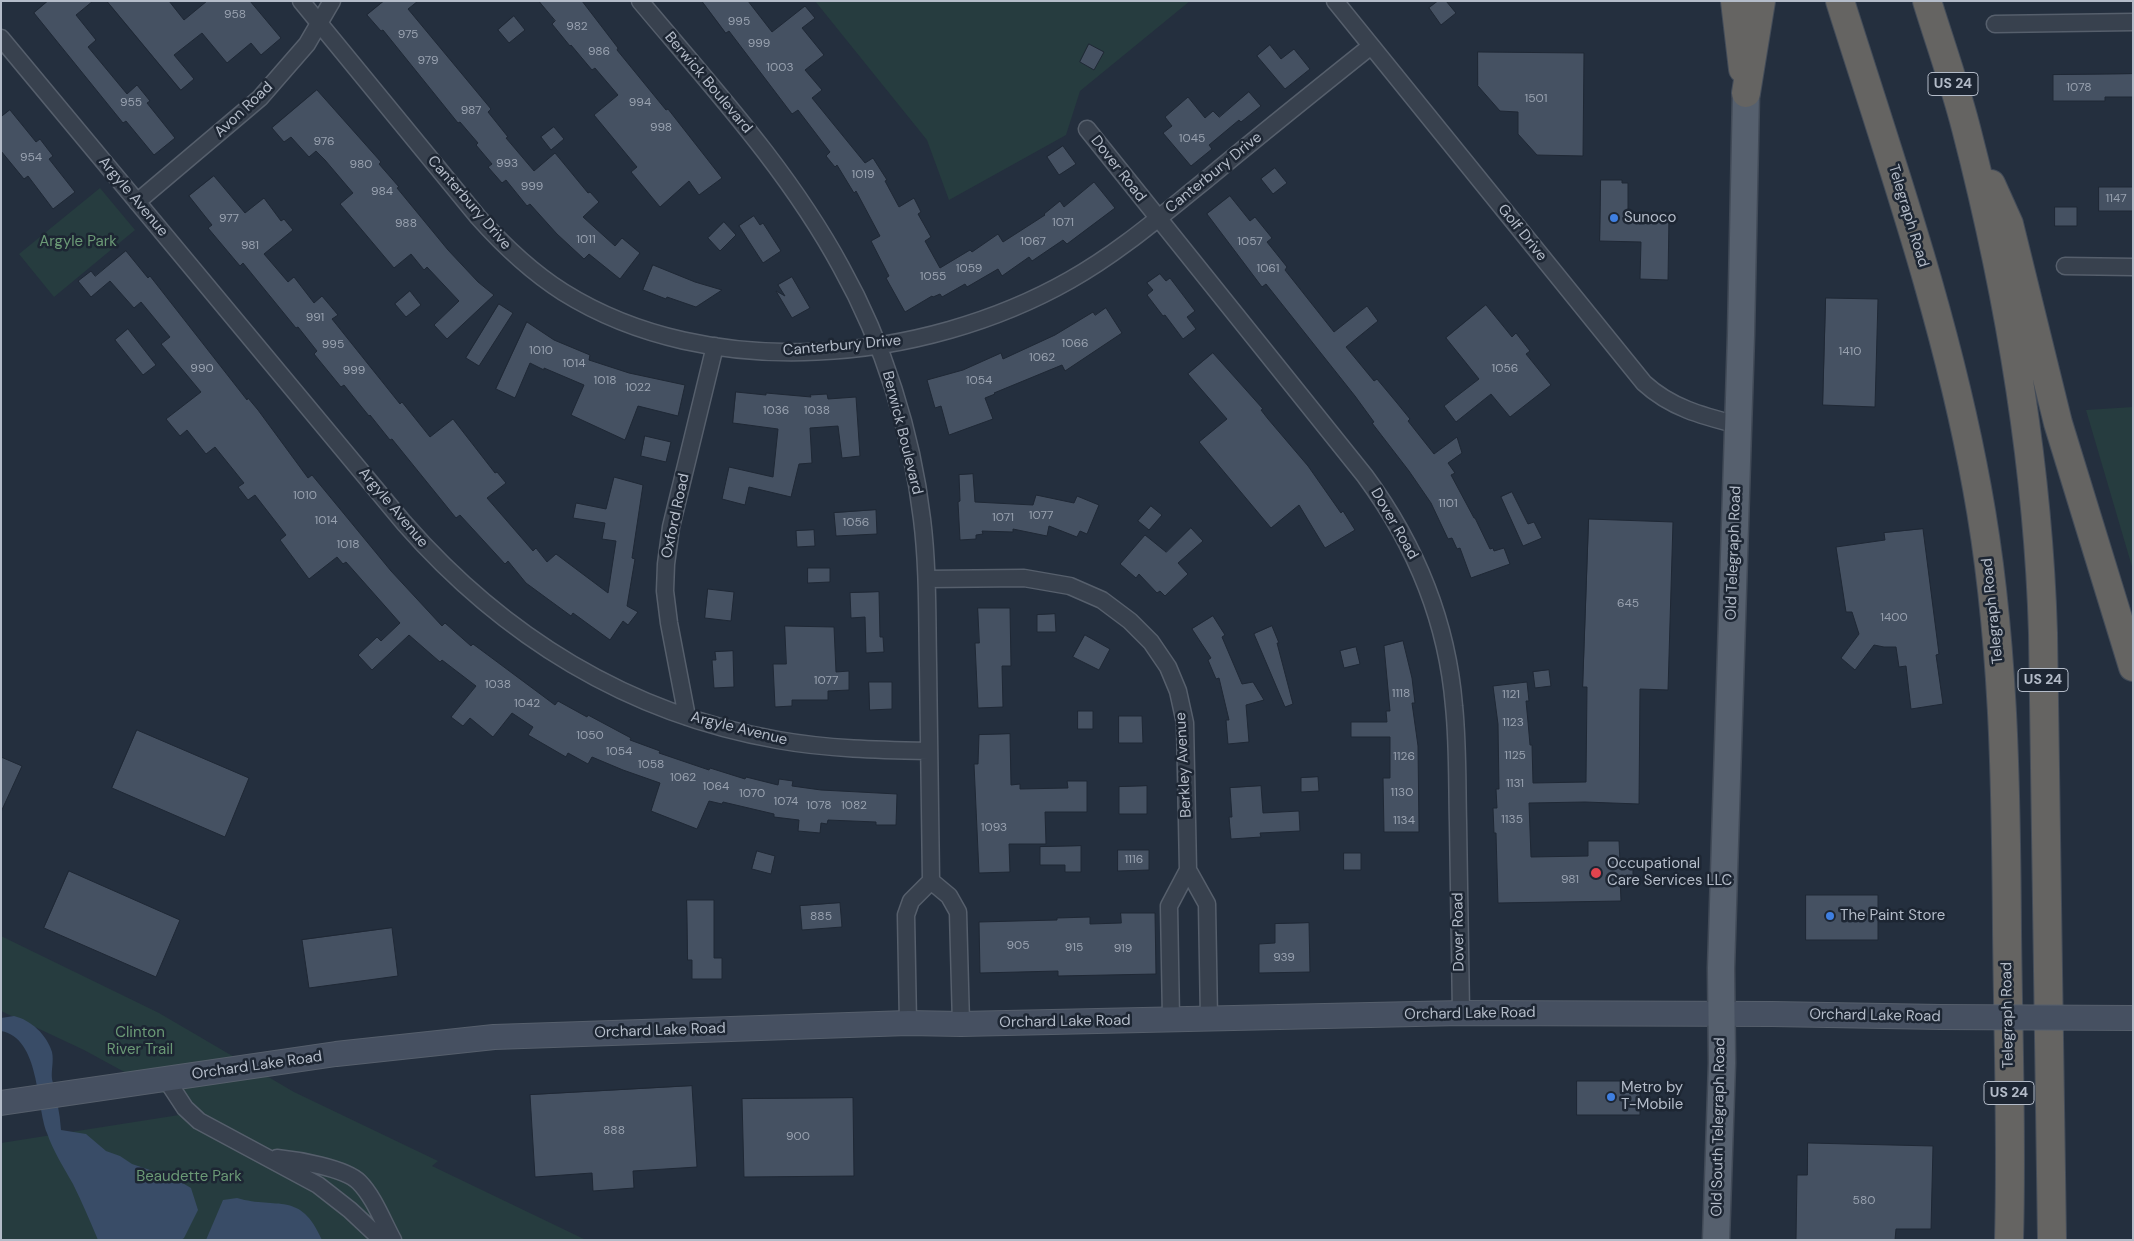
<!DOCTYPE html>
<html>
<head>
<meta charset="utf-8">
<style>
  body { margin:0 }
  #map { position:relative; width:2134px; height:1241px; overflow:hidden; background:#242f3e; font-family:"DM Sans",sans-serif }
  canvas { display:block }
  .frame { position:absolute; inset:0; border:2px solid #b4bcc9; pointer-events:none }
</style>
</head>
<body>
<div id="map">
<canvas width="2134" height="1241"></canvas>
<div class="frame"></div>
</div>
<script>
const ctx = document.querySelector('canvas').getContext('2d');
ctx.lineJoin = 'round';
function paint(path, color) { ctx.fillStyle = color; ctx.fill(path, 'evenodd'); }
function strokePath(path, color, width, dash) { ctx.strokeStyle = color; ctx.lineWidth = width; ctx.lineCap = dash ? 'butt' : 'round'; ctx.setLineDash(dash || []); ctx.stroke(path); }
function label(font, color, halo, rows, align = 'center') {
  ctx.font = font + ' "DM Sans",sans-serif'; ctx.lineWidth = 5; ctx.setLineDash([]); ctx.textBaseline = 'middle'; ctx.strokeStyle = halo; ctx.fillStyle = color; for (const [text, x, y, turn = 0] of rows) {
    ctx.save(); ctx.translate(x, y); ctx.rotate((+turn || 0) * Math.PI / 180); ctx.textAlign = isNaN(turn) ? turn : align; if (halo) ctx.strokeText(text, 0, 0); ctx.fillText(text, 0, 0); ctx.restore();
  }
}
const green = new Path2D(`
  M815,1H1190L1080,91L1066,135L949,200L927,140Z
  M100,188L135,230L54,297L19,254Z
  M2133,407V570L2086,410Z
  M1,936L159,1013L294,1092L438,1161L432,1166L586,1240H1V1143L198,1112L84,1050L1,1011Z`);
const water = new Path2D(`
  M14,1016C31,1020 47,1035 52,1052C54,1061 51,1070 52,1079C56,1096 60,1113 61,1130L86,1134L106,1151L120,1156L132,1164L174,1178L191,1188L198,1210L184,1238L181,1240H98C90,1221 82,1202 73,1184C64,1168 53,1151 47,1133C36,1105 40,1038 1,1031V1018Z
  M237,1198C278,1210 300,1190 322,1240H206L223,1200Z`);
const building = new Path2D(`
  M48,1H93L76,15L96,40L88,47L127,94L137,85L150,101L147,103L175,138L154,155L126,121L123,123L34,13Z
  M107,1H169L184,20L207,1H250L281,38L261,55L251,43L227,63L202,33L174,55L194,79L181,90Z
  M384,1H418L408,9L491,109L488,112L508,137L506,138L534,171L555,153L588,193L590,192L599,202L583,217L615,246L622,238L640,253L620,279L589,254L584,259L557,234L530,204L527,206L506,180L502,183L488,167L492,164L476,145L478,143L460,122L458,123L383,30L381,31L367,15Z
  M539,1H582L618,48L617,50L666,110L668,109L722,178L699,195L689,181L660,207L631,172L637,167L594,115L618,95L595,68L592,70L571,45L570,46L552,24L555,21Z
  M702,1H748L772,32L805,6L815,18L802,28L824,55L805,70L822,90L812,98L865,163L873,158L887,180L885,181L899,207L914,198L921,212L918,214L931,237L925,241L940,268L970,250L972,252L998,234L1003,242L1045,215L1044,214L1060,201L1064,207L1094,182L1115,208L1067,244L1063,240L1032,261L1029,257L1002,276L998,269L967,287L965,284L942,297L940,294L933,297L932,296L905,312L886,278L889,276L871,241L880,236L856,191L854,193L837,165L835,167L826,156L830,152L798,110L792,114L729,31L726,33Z
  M1438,1H1446L1456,13L1441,25L1429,8Z
  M514,16L525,30L509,43L498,30Z
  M1089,44L1104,52L1094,70L1080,62Z
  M1270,45L1281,59L1294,49L1310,69L1285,89L1257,56Z
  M1478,52L1584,53L1583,156L1537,155L1518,134V112L1500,111L1478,86Z
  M2133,74V97H2105V101H2053V75Z
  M317,90L381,162L379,164L399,187L397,188L448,250L478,282L494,295L447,339L434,325L459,301L427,267L424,270L411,254L394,268L340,204L353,193L325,160L316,151L309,157L291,137L284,142L272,128Z
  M1249,92L1261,106L1241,122L1239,120L1209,145L1212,149L1191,166L1163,133L1172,126L1165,117L1188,97L1205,118L1213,111L1219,117Z
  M10,110L36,142L40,139L53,156L49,159L75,192L53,209L28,176L24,179L1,151V117Z
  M554,127L564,139L551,150L541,137Z
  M1063,146L1076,164L1059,175L1047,157Z
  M1275,168L1287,183L1273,194L1261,179Z
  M214,176L245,213L264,198L281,221L284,219L293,230L264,254L288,282L294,277L314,303L322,296L338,315L332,319L400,404L402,402L430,437L453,419L495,473L497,472L506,483L487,498L533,551L536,548L547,562L556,554L608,593L616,541L602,539L605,523L573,518L576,503L606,509L614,477L643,485L632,558L635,559L627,606L638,612L628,625L623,621L610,640L573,613L571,616L526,583L508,561L505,564L460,515L456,518L392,439L390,440L370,415L369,416L344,385L341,387L314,354L317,351L298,327L296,328L243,263L240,266L208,228L212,225L189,196Z
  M1601,180H1622V183H1628V215H1669L1668,280L1640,279L1641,242L1600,241Z
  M2099,187H2133V211H2099Z
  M1230,196L1250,221L1255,217L1272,238L1267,242L1287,267L1285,270L1334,332L1367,306L1378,321L1346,347L1374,381L1377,379L1397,403L1410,419L1408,421L1434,454L1457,437L1462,453L1448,463L1455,473L1451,475L1474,518H1475L1490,549L1493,548L1494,551L1504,548L1510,564L1471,578L1460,548L1457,549L1452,538L1448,539L1431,503L1409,471L1372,423L1374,422L1355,396L1266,284L1262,287L1207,214Z
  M2055,207H2077V226H2055Z
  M754,216L760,225L763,223L781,251L763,263L739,226Z
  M724,222L736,235L720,251L708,238Z
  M126,251L148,278L150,276L247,400L248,398L258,410L308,478L312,475L391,571L442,626L445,623L471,646L473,644L555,705L558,701L587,717L588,715L631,738L630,740L660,751L659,753L709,770L710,768L745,779L746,777L778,785L779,779L793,781L792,786L821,790L897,794L896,825H876V822L828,820L827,824L821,823L820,833L798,831L799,820L774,817V814L723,802L722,804L709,801L697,829L651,811L660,783L623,770L592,757L588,764L568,753L566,757L528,735L533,727L512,713L493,737L470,718L463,726L451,717L476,686L442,660L440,662L409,635L372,670L358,655L377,637L381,641L400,623L346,562L343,564L337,557L309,579L280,540L286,535L255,495L248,500L238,487L244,483L215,447L206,454L187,430L180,436L166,419L201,392L161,344L170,337L141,302L134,308L110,281L91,297L78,281L91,271L95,276Z
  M653,265L695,282L722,290L696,307L667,297L666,299L643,290Z
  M1160,274L1166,281L1170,278L1195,311L1187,317L1196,329L1183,339L1165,315L1163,316L1147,295L1153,290L1147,283Z
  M792,277L810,308L792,318L776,291L785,296L778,285Z
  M410,291L421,305L406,317L395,304Z
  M1826,298L1878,299L1875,407L1823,405Z
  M499,304L513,313L479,366L466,358Z
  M1486,305L1512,337L1516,333L1530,351L1526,354L1551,385L1510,417L1491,394L1456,422L1444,406L1479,379L1446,338Z
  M1106,308L1122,333L1065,371L1062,365L994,393L995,394L985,398L993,419L949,435L941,406L935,408L927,380L963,370L1001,353L1003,359L1055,335L1093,312L1095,315Z
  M527,322L554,340L590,355L589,360L629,373L685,385L678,416L638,406L625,440L571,415L584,385L544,368V370L530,363L515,398L496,389Z
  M128,329L156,365L143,375L115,340Z
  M1213,353L1263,409L1261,410L1268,419L1308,466L1341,513L1343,511L1355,530L1325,548L1299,505L1271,528L1199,442L1227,419L1188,374Z
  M736,392L766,395V393L811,397L810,395L827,394L828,399L856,397L860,456L842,458L838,426L810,428L812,463L799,464L791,497L749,487L745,505L722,499L729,467L773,477L778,429L733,423Z
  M645,436L671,442L666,462L641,456Z
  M973,474L975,502L1033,505L1036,495L1074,503L1077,496L1099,505L1087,534L1080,531L1077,537L1049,526L1047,536L1013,529V532L982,531L983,534L976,535V539L960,540L958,502L960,501L959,475Z
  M1512,492L1528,524L1534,522L1542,538L1523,546L1501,497Z
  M1151,506L1162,515L1149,530L1138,521Z
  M876,510L877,534L836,536L834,513Z
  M1589,519L1673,522L1668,690L1640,689L1639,804L1585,802L1529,803L1531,857L1588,856V841H1619L1620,862H1633V877H1620L1621,901L1498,903L1496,833H1494L1493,808H1497L1496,789H1499L1498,724L1493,686L1527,682L1529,701H1526L1528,722L1530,745H1532L1533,783L1586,782L1587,687H1583Z
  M1191,528L1203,541L1178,563L1188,574L1165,596L1160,591L1157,593L1139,574L1136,578L1120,564L1145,535L1166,552Z
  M1923,529L1939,654L1936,655L1943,704L1911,709L1906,666L1899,667L1896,647H1884L1874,645L1855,670L1841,658L1859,634L1852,612H1846L1836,547L1885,540L1884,533Z
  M814,530L815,546L797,547L796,531Z
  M808,568H830V582L808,583Z
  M708,589L734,592L731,621L705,618Z
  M879,592L880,637H883L884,652L866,653L865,617L851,618L850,593Z
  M978,608H1010L1011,666H1002L1003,707L978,708L975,643H979Z
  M1055,614L1056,632H1037V615Z
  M1213,616L1225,635L1222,637L1242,684L1253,682L1264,700L1246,705L1249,742L1228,744L1226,720H1229L1219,678L1216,679L1208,660L1211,658L1192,629Z
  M785,626L834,627L836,672L849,671V690L828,691V700H792V706L775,707L773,664H786Z
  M1272,626L1279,643H1277L1293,704L1285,707L1254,634Z
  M1085,635L1110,649L1099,670L1073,657Z
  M1403,641L1412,678L1415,703H1412L1418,746L1419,832H1384L1383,778H1390V737H1351V722H1387L1386,711H1390L1384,646Z
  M1356,647L1360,664L1344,668L1340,651Z
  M733,651L734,687L714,688L712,660H716L715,652Z
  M1549,670L1551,686L1535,688L1533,672Z
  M869,682H892V709L870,710Z
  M1078,711H1093V729H1078Z
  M1119,716H1142L1143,743H1119Z
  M137,730L249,778L225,837L112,788Z
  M1010,734L1011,785L1020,784V789L1068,788L1067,781H1087V812H1045L1046,844H1009L1010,872L979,873L974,764H978L979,735Z
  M1,757L22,766L1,812Z
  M1318,777L1319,791L1301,792V778Z
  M1147,786V814H1119V787Z
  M1261,786L1263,813L1299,811L1300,831L1260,833L1261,837L1231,839L1229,817H1232L1230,788Z
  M1081,846V872H1065V865H1040V847Z
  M1118,850H1149V870L1118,871Z
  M757,851L775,856L771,874L752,869Z
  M1344,853H1361V870H1344Z
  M69,871L180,920L156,977L44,928Z
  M1806,895H1878V940H1806Z
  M687,900H714V958H722V979H692V960H688Z
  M840,903L842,927L802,930L800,906Z
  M1121,913H1155L1156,974L1058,976V971L980,973L979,922L1057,920V918L1090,917V924L1121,923Z
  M1309,923L1310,972L1259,973V944L1275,943V924Z
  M392,928L398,976L309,988L302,940Z
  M1577,1081H1640V1115H1577Z
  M692,1086L697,1167L633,1171L634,1188L593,1191L592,1173L535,1177L530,1095Z
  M853,1098L854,1176L744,1177L742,1099Z
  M1808,1143L1933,1146L1931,1229H1896L1895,1240H1796L1797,1175H1807Z`);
const minor = new Path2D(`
  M301,1L478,217C503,245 530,271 563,292C710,384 924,363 1070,280C1120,252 1163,214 1207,179C1261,134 1316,90 1371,46
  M640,1C711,86 788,169 841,267C883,342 912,433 922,519C928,567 927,615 928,664C929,736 930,809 931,881
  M1335,1L1644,383C1671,408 1703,416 1738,425
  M1995,24L2133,22
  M1,38L404,523C503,636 628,714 778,740C828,749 879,750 929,751
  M1087,129L1365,476C1415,544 1447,621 1454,706C1458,744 1457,784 1458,823C1459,886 1460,950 1461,1013
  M137,202L260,98L307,44L332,1
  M2065,266L2133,267
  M927,579L1024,578L1070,586L1102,600L1130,621L1151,642L1168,667L1178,691L1185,723L1188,870L1169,906L1171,1019
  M687,717L669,623L665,591L666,564L671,527L715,346
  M1188,870L1207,904L1209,1019
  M931,881L949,896L958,912L961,1024
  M908,1023L906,915L911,901L931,881
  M166,1079L185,1108L199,1121L318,1185L350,1210L382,1240
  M277,1158C297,1160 345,1168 359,1182C374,1197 383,1222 393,1240`);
const secondary = new Path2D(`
  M1,1103L336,1054L494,1037L908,1023L961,1024L1461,1013L1772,1014L1940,1017`);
const primary = new Path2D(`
  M1716,1240L1722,1063L1721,968L1741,335L1746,93`);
const trunk = new Path2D(`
  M1735,1L1743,69
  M1840,1C1891,162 1947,322 1977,488C2004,634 2006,782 2007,930C2008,1033 2012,1136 2009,1240
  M1927,1C1940,43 1955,85 1966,128C2009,294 2038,462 2043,633L2052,1240
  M1746,93L1761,1
  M1991,184L2009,224L2058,423L2133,667`);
const secondaryBridge = new Path2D(`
  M1940,1017L2133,1018`);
const markers = [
  [1614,218,5,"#3f7fe0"],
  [1596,873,6,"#e0444e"],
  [1830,916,5,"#3f7fe0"],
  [1611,1097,5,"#3f7fe0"]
];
const numberNames = [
  ["958",235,15],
  ["995",739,22],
  ["982",577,27],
  ["975",408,35],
  ["999",759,44],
  ["986",599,52],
  ["979",428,61],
  ["1003",780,68],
  ["1078",2079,88],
  ["1501",1536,99],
  ["955",131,103],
  ["994",640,103],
  ["987",471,111],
  ["998",661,128],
  ["1045",1192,139],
  ["976",324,142],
  ["954",31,158],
  ["993",507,164],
  ["980",361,165],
  ["1019",863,175],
  ["999",532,187],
  ["984",382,192],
  ["1147",2116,199],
  ["977",229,219],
  ["1071",1063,223],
  ["988",406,224],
  ["1011",586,240],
  ["1067",1033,242],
  ["1057",1250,242],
  ["981",250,246],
  ["1059",969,269],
  ["1061",1268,269],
  ["1055",933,277],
  ["991",315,318],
  ["1066",1075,344],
  ["995",333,345],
  ["1010",541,351],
  ["1410",1850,352],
  ["1062",1042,358],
  ["1014",574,364],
  ["990",202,369],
  ["1056",1505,369],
  ["999",354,371],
  ["1018",605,381],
  ["1054",979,381],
  ["1022",638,388],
  ["1036",776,411],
  ["1038",817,411],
  ["1010",305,496],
  ["1101",1448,504],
  ["1077",1041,516],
  ["1071",1003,518],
  ["1014",326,521],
  ["1056",856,523],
  ["1018",348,545],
  ["645",1628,604],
  ["1400",1894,618],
  ["1077",826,681],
  ["1038",498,685],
  ["1118",1401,694],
  ["1121",1511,695],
  ["1042",527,704],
  ["1123",1513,723],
  ["1050",590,736],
  ["1054",619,752],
  ["1125",1515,756],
  ["1126",1404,757],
  ["1058",651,765],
  ["1062",683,778],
  ["1131",1515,784],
  ["1064",716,787],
  ["1130",1402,793],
  ["1070",752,794],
  ["1074",786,802],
  ["1078",819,806],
  ["1082",854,806],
  ["1135",1512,820],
  ["1134",1404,821],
  ["1093",994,828],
  ["1116",1134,860],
  ["981",1570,880],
  ["885",821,917],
  ["905",1018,946],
  ["915",1074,948],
  ["919",1123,949],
  ["939",1284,958],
  ["888",614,1131],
  ["900",798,1137],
  ["580",1864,1201]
];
const shields = [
  [1953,84,50],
  [2043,680,50],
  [2009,1093,50]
];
const shieldNames = [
  ["US 24",1953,84],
  ["US 24",2043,680],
  ["US 24",2009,1093]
];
const streetNames = [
  ["Berwick Boulevard",708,83,50],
  ["Avon Road",244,110,-43],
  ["Dover Road",1118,169,52],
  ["Canterbury Drive",1214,173,-39],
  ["Argyle Avenue",133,197,50],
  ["Canterbury Drive",469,203,49],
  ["Telegraph Road",1908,216,73],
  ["Golf Drive",1522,233,51],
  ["Canterbury Drive",842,346,-5],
  ["Berwick Boulevard",902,433,76],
  ["Argyle Avenue",393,508,50],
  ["Oxford Road",676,516,-78],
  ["Dover Road",1394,524,60],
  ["Old Telegraph Road",1734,553,-88],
  ["Telegraph Road",1993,611,-96],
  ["Argyle Avenue",739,729,14],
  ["Berkley Avenue",1184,765,-93],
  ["Dover Road",1459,932,-91],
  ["Orchard Lake Road",1470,1014,-1],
  ["Telegraph Road",2008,1015,-91],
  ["Orchard Lake Road",1875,1016,1],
  ["Orchard Lake Road",1065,1022,-1],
  ["Orchard Lake Road",660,1031,-2],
  ["Orchard Lake Road",257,1066,-8],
  ["Old South Telegraph Road",1719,1127,-89]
];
const poiNames = [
  ["Sunoco",1624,218],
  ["Occupational",1607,864],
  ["Care Services LLC",1607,881],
  ["The Paint Store",1840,916],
  ["Metro by",1621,1088],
  ["T-Mobile",1621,1105]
];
const parkNames = [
  ["Argyle Park",78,242],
  ["Clinton",140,1033],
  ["River Trail",140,1050],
  ["Beaudette Park",189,1177]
];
paint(green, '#263c3f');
paint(water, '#394c67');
paint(building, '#455162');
strokePath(building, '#1f2835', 1);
strokePath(minor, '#565f6c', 19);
strokePath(secondary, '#565f6c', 26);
strokePath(primary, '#414a57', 29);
strokePath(trunk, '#434c59', 30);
strokePath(minor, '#38414e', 16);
strokePath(secondary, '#465061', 24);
strokePath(primary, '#56606e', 26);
strokePath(trunk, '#656462', 28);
strokePath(secondaryBridge, '#565f6c', 26, []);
strokePath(secondaryBridge, '#465061', 24);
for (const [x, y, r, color] of markers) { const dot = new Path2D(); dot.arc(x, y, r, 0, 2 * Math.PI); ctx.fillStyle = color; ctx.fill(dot); strokePath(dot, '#1d2633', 2); }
label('12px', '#98a1af', null, numberNames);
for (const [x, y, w] of shields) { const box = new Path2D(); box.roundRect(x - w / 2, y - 11.5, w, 23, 4); ctx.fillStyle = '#1d2633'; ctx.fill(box); strokePath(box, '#b4bcc9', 1); }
label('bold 14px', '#b4bcc9', null, shieldNames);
label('15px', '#b4bcc9', '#1d2633', streetNames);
label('15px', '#b4bcc9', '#1d2633', poiNames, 'left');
label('15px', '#6b9a76', '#1d2633', parkNames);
</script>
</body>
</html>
